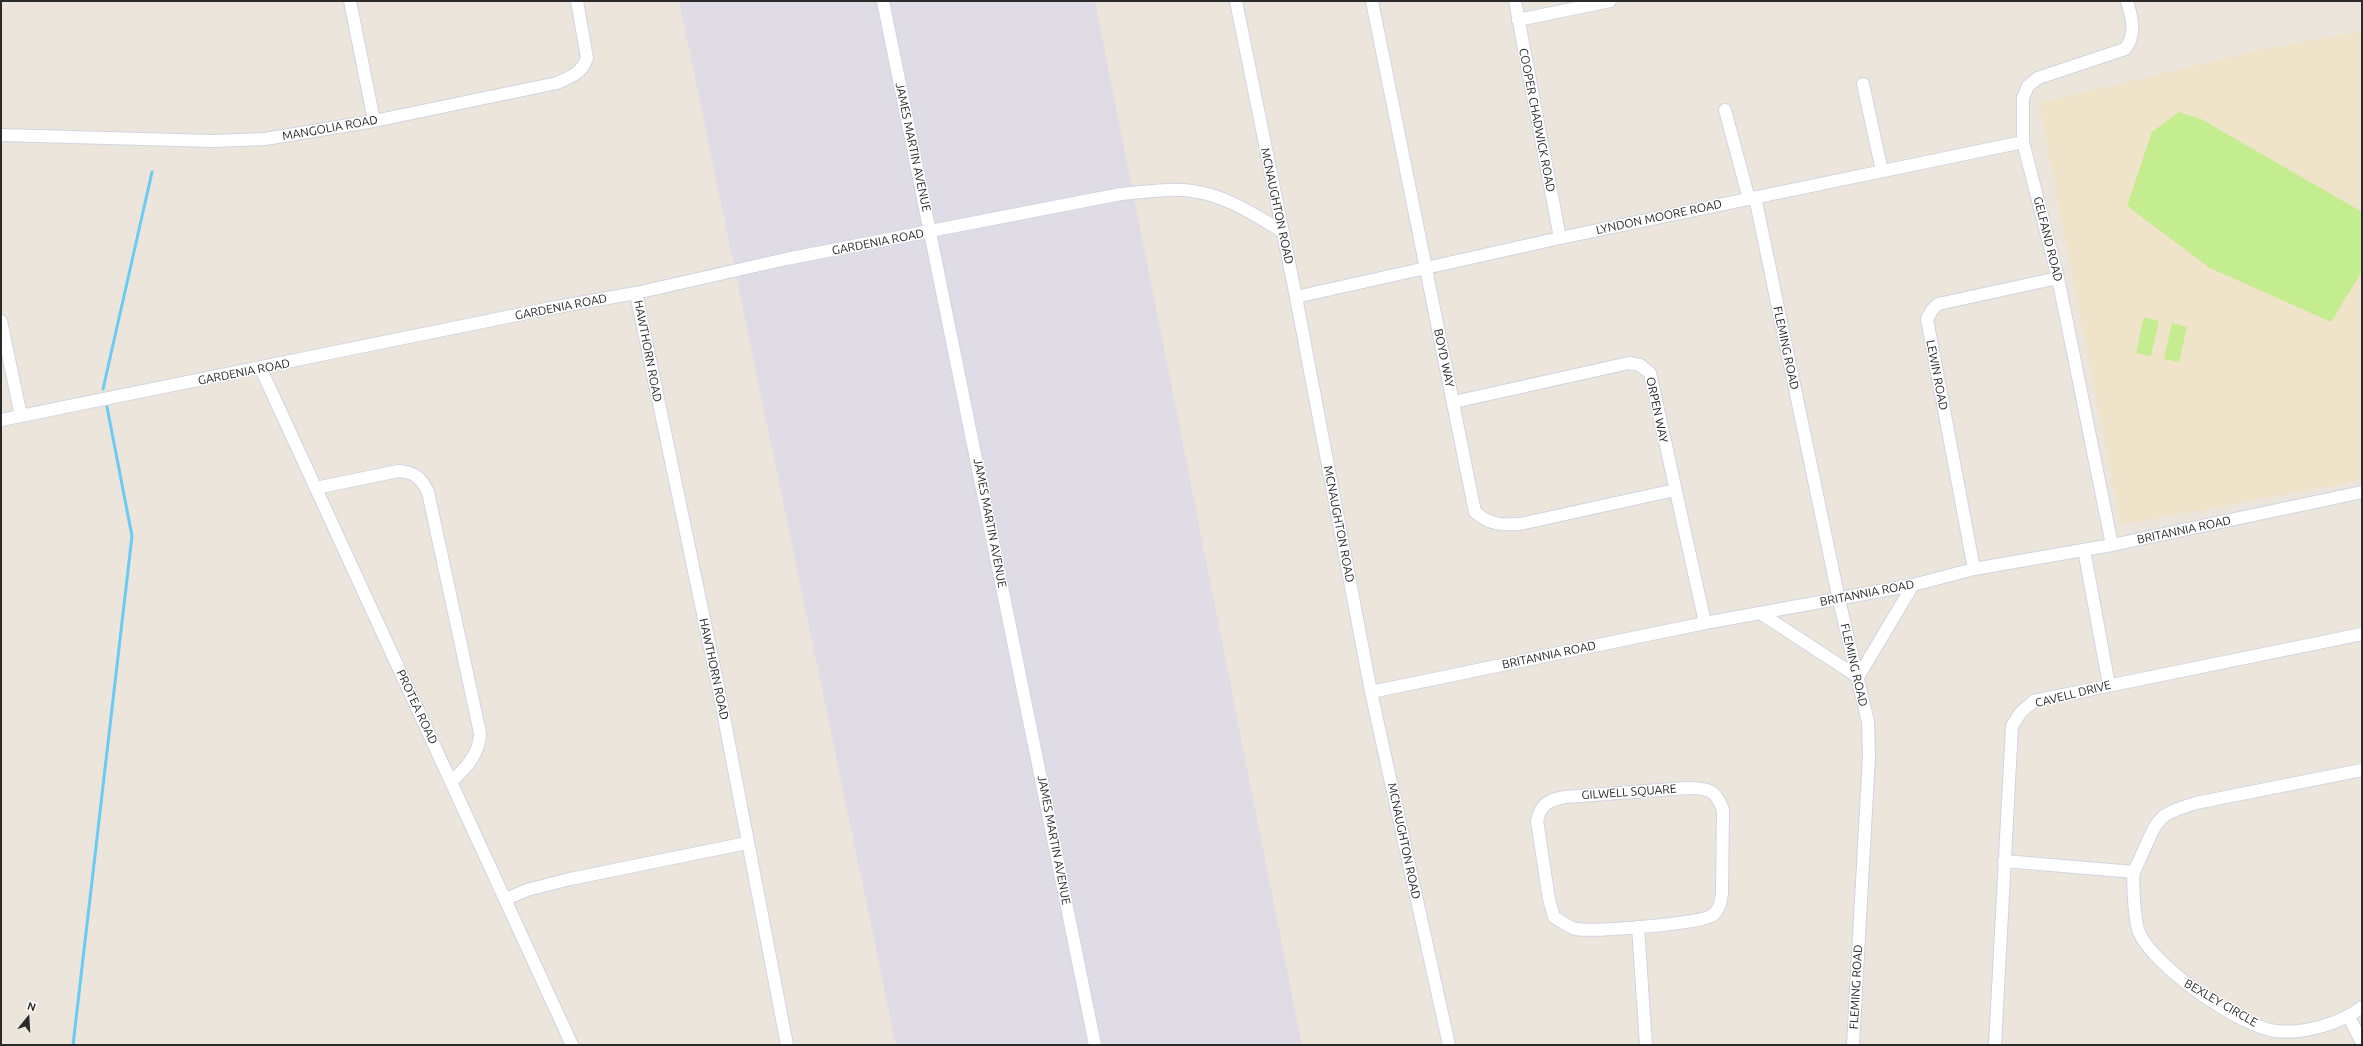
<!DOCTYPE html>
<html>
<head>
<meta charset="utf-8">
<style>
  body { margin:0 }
  #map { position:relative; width:2363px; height:1046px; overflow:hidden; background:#ece5db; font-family:Ubuntu,sans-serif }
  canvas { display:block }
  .frame { position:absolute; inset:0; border:2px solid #2a2a2a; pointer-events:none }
  .north { position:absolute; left:8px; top:998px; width:40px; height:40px; -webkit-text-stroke:3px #fff; paint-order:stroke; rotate:18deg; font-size:11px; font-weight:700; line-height:16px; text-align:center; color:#2a2a2a }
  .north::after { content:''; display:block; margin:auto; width:14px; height:18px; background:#2a2a2a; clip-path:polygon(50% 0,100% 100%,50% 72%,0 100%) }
</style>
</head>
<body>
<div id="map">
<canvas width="2363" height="1046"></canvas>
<div class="frame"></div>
<div class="north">N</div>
</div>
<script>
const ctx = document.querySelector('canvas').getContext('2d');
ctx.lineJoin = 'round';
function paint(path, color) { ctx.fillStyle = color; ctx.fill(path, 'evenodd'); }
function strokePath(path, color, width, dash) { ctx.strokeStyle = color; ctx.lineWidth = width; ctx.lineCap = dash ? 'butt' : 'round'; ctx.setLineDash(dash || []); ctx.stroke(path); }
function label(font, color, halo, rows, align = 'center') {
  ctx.font = font + ' Ubuntu,sans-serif'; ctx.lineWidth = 3; ctx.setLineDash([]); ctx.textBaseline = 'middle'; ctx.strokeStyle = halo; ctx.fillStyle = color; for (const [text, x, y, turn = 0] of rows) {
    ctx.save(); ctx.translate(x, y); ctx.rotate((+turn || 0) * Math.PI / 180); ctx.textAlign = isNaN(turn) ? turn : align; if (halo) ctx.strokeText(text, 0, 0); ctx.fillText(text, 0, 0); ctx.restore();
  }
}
const industrial = new Path2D(`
  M679,1H1095L1302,1045H896Z`);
const education = new Path2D(`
  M2362,31V480L2121,525L2039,103L2256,51Z`);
const pitch = new Path2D(`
  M2179,112L2201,119L2362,212V271L2331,322L2210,268L2127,206L2152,132Z
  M2144,317L2159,321L2151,356L2136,353Z
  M2172,323L2187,327L2179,362L2164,359Z`);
const stream = new Path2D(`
  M103,389L152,172
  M73,1045L132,536L107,407`);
const minor = new Path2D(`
  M350,1L374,121
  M883,1L1095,1045
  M1236,1L1296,297L1371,692L1449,1045
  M1372,1L1475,512C1490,525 1501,525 1520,524L1675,490
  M1515,1L1560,238
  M1518,20L1610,1
  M1863,84L1882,171
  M1725,110L1749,199
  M1,135L213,141L265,139L374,121L557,83C571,77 582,73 587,58L577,1
  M1755,197L1839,600L1868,722L1869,756L1853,1045
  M636,293L718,686L787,1045
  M1296,297L1560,238L2023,142
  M1,321L21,416
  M261,369L572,1045
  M1454,402L1629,363L1640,365L1650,373L1705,623
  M1,420L551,308L636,293L786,259L1121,194C1147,192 1173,187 1198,192C1228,197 1256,216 1282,231
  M316,488L398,471C414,472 421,477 428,492L480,733C480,753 466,768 452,781
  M2112,545L2058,278L2023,142V98L2028,86L2038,78L2125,49C2137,33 2132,19 2127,1
  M2084,550L2109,685
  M1974,569L1927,319L1932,310L1938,304L2058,278
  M1760,613L1858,677L1913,585
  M1371,692L1705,623L1913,585L1974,569L2112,545L2362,492
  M2362,770L2196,803C2158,815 2159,816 2143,852C2140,859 2136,866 2134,872C2132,881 2135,924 2139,932C2153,966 2240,1027 2276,1031C2304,1034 2340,1024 2362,1007
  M1687,788C1707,788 1716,789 1723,810L1722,893C1721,901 1720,909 1713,915C1700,924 1594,932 1576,929C1568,927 1561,921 1554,917L1549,899L1537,821C1541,804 1548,800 1565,797Z
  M2004,861L2134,872
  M506,899L527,890L570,879L747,843
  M1638,927L1646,1045
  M2349,1017L2362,1043
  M1995,1045L2012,726L2021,712L2034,701L2362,634`);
const streetNames = [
  ["COOPER CHADWICK ROAD",1537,120,79],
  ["MANGOLIA ROAD",330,128,-10],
  ["JAMES MARTIN AVENUE",913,147,78],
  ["MCNAUGHTON ROAD",1277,206,78],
  ["LYNDON MOORE ROAD",1659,217,-12],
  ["GELFAND ROAD",2048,239,76],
  ["GARDENIA ROAD",878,242,-11],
  ["GARDENIA ROAD",561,307,-11],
  ["FLEMING ROAD",1786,348,78],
  ["HAWTHORN ROAD",648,351,79],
  ["BOYD WAY",1444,358,78],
  ["GARDENIA ROAD",244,372,-11],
  ["LEWIN ROAD",1937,375,79],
  ["ORPEN WAY",1657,410,78],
  ["JAMES MARTIN AVENUE",990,523,79],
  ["MCNAUGHTON ROAD",1339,524,79],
  ["BRITANNIA ROAD",2184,530,-12],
  ["BRITANNIA ROAD",1867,593,-11],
  ["BRITANNIA ROAD",1549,655,-12],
  ["FLEMING ROAD",1854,665,77],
  ["HAWTHORN ROAD",714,669,78],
  ["CAVELL DRIVE",2073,694,-14],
  ["PROTEA ROAD",417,707,65],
  ["GILWELL SQUARE",1629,792,-4],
  ["JAMES MARTIN AVENUE",1054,840,79],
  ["MCNAUGHTON ROAD",1404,841,78],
  ["FLEMING ROAD",1856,987,-87],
  ["BEXLEY CIRCLE",2221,1003,30]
];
paint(industrial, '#dfdce5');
paint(education, '#efe3ca');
paint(pitch, '#c4ed90');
strokePath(stream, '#6accf3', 3);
strokePath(minor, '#d0d4e3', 14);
strokePath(minor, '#fff', 12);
label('12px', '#2a2a2a', '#fff', streetNames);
</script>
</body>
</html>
